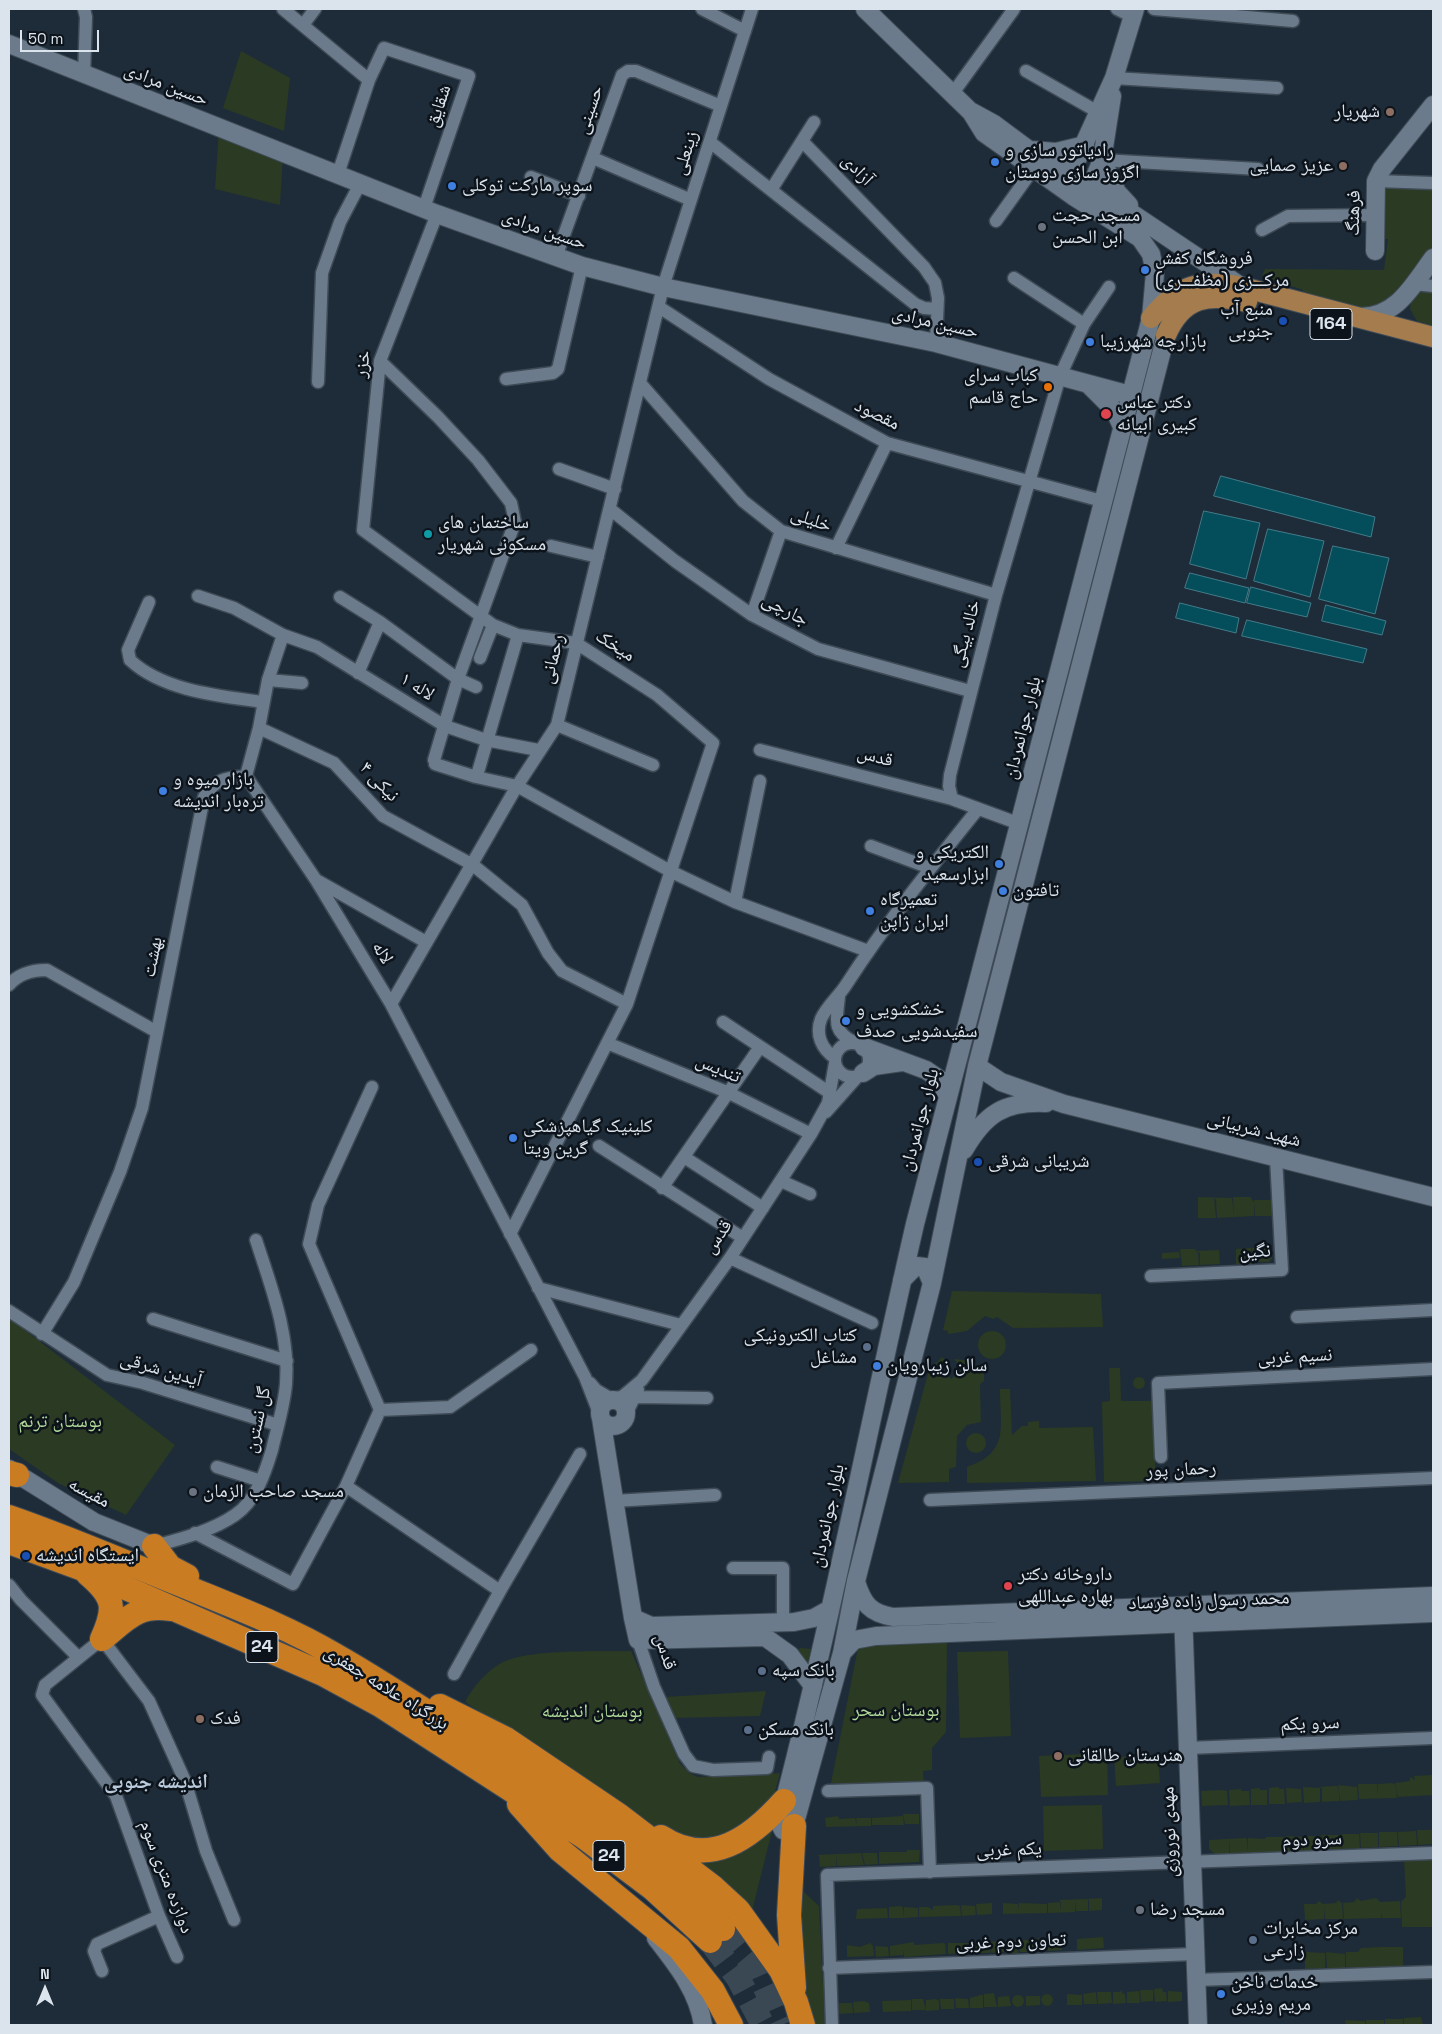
<!DOCTYPE html>
<html>
<head>
<meta charset="utf-8">
<style>
  body { margin:0 }
  #map { position:relative; width:1442px; height:2034px; overflow:hidden; background:#1e2c39; font-family:"Space Grotesk",sans-serif }
  canvas { display:block }
  .frame { position:absolute; inset:0; border:10px solid #dbe4ed; pointer-events:none }
  .north { position:absolute; left:20px; top:1964px; width:50px; height:50px; -webkit-text-stroke:4px #0d131a; paint-order:stroke; rotate:0deg; font-size:14px; font-weight:700; line-height:20px; text-align:center; color:#dbe4ed }
  .north::after { content:''; display:block; margin:auto; width:18px; height:22px; background:#dbe4ed; clip-path:polygon(50% 0,100% 100%,50% 72%,0 100%) }
  .scale { position:absolute; left:20px; top:30px; width:79px; height:22px; box-sizing:border-box; border:2px solid #dbe4ed; border-top:0; padding-left:6px; font-size:15px; line-height:18px; white-space:nowrap; color:#dbe4ed; -webkit-text-stroke:4px #0d131a; paint-order:stroke }
</style>
</head>
<body>
<div id="map">
<canvas width="1442" height="2034"></canvas>
<div class="frame"></div>
<div class="north">N</div>
<div class="scale">50 m</div>
</div>
<script>
const ctx = document.querySelector('canvas').getContext('2d');
ctx.lineJoin = 'round';
function paint(path, color) { ctx.fillStyle = color; ctx.fill(path, 'evenodd'); }
function strokePath(path, color, width, dash) { ctx.strokeStyle = color; ctx.lineWidth = width; ctx.lineCap = dash ? 'butt' : 'round'; ctx.setLineDash(dash || []); ctx.stroke(path); }
function label(font, color, halo, rows, align = 'center') {
  ctx.font = font + ' "Space Grotesk","Noto Naskh Arabic",sans-serif'; ctx.lineWidth = 5; ctx.setLineDash([]); ctx.textBaseline = 'middle'; ctx.strokeStyle = halo; ctx.fillStyle = color; for (const [text, x, y, turn = 0] of rows) {
    ctx.save(); ctx.translate(x, y); ctx.rotate((+turn || 0) * Math.PI / 180); ctx.textAlign = isNaN(turn) ? turn : align; if (halo) ctx.strokeText(text, 0, 0); ctx.fillText(text, 0, 0); ctx.restore();
  }
}
const green = new Path2D(`
  M241,51L290,78L284,131L223,108Z
  M219,129L283,153L280,205L215,189Z
  M1381,188H1433V250L1393,302L1366,312L1301,298L1303,290L1262,276L1265,269L1384,270L1388,239H1380Z
  M1433,272V331L1421,328L1410,309L1411,301Z
  M1198,1197L1232,1198L1234,1216L1233,1197H1250L1254,1202V1216L1217,1218L1216,1200L1214,1198L1216,1218H1198Z
  M1254,1200H1271L1272,1216H1255Z
  M1251,1248L1252,1264H1236V1249Z
  M1252,1248H1271L1272,1258L1269,1262H1253Z
  M1180,1249H1195L1198,1253L1199,1265L1182,1266Z
  M1219,1250L1220,1264L1200,1265V1253L1196,1251Z
  M1179,1252L1180,1258L1162,1259V1253Z
  M952,1291L1101,1294L1103,1327L1013,1328L997,1317L993,1319L985,1316L967,1331L948,1334V1331L943,1330Z
  M9,1318L175,1445L126,1515L58,1483L9,1449Z
  M978 1345a14 14 0 1 1 28 0a14 14 0 1 1-28 0Z
  M942,1357L947,1362L940,1369L951,1379L963,1369L954,1359L971,1361L984,1371V1381L980,1384L981,1422L967,1425L957,1436L956,1467L949,1469V1482L898,1483L929,1370Z
  M1109,1368H1120L1121,1401H1152L1156,1481L1104,1482L1102,1402L1110,1401Z
  M1133 1383a6 6 0 1 1 12 0a6 6 0 1 1-12 0Z
  M1000,1389H1010L1012,1435L1022,1426H1028V1422L1039,1421V1428L1093,1427L1096,1481L967,1483V1467C1010,1452 1000,1428 1000,1389Z
  M966 1443a10 10 0 1 1 20 0a10 10 0 1 1-20 0Z
  M947,1642L946,1732L932,1748V1770L923,1771L924,1785L831,1783L859,1643Z
  M800,1648L811,1649L806,1672L794,1654Z
  M631,1651L680,1764L691,1774L698,1777L780,1773L770,1810L724,1844L661,1831L465,1702C472,1688 485,1673 498,1665C523,1648 599,1652 631,1651Z
  M1008,1651L1011,1736L960,1738L957,1652Z
  M766,1691L760,1716L672,1718L665,1697Z
  M1107,1753L1108,1795L1041,1797L1039,1756Z
  M1158,1755L1160,1783L1116,1786L1114,1757Z
  M1432,1775L1433,1795L1398,1797L1395,1783L1410,1781V1777L1415,1780L1414,1776Z
  M1392,1783L1396,1785L1397,1798L1359,1799L1358,1784H1377L1378,1795V1784Z
  M1338,1785L1357,1787L1358,1800L1340,1801Z
  M1336,1786L1339,1787V1801L1322,1802V1788L1318,1787Z
  M1279,1787V1789H1284L1285,1804H1269V1788Z
  M1303,1787L1320,1788V1802L1304,1803Z
  M1260,1788V1790H1267V1805H1251V1789Z
  M1286,1788L1301,1789L1302,1802L1287,1803Z
  M1241,1789V1791H1249L1250,1805L1230,1806L1229,1790Z
  M1223,1790L1227,1791L1228,1805L1202,1806L1201,1791Z
  M1102,1805L1103,1849L1044,1851L1043,1806Z
  M903,1814H919V1824H905Z
  M838,1816L839,1819L855,1818L857,1825L856,1818H871V1826L826,1827L825,1818Z
  M903,1816L904,1825H872V1818Z
  M773,1827L751,1915L694,1859Z
  M1417,1830H1433V1844L1418,1845Z
  M1416,1831L1417,1845L1399,1846L1398,1832Z
  M1379,1832H1397L1398,1846L1379,1847Z
  M1360,1833H1378V1847L1361,1848Z
  M1342,1834H1359L1360,1848L1342,1849Z
  M1322,1835H1341V1849H1323Z
  M1286,1836L1303,1837V1851L1286,1852Z
  M1304,1836H1321V1851H1304Z
  M1266,1837H1285L1284,1853L1248,1852V1838L1265,1839Z
  M1245,1838L1247,1839L1248,1853L1230,1854L1229,1840V1854L1216,1855L1209,1849V1840Z
  M907,1850H920L919,1862L879,1864V1852H907Z
  M861,1853L864,1865L837,1866L836,1855V1866L820,1867L819,1856L817,1855Z
  M862,1853H877L878,1864L865,1865Z
  M1433,1857V1927H1402L1401,1902L1406,1897L1404,1858Z
  M792,1881L819,1906L825,2025H808Z
  M1102,1898V1910L1089,1911V1900L1086,1899Z
  M1357,1898L1361,1901L1376,1898L1380,1902L1400,1901L1401,1918H1382L1381,1913V1918L1344,1919L1343,1903L1354,1902Z
  M1085,1899L1088,1900V1911H1076L1075,1900V1912L1048,1913V1903L1060,1902L1061,1911V1902L1059,1900Z
  M1338,1900L1342,1903L1343,1919H1325L1324,1906V1919L1305,1920L1304,1904H1316L1319,1901L1323,1904L1336,1903Z
  M992,1903V1914L977,1915L976,1904Z
  M1003,1903L1018,1904V1911L1019,1903L1047,1904V1913L1003,1914Z
  M956,1905L960,1906L961,1916L919,1917V1907H928L933,1910V1906Z
  M961,1905L975,1906L976,1915L962,1916Z
  M901,1906L903,1908L904,1918H889V1907Z
  M904,1907L918,1908V1917L904,1918Z
  M887,1908L888,1918L856,1919L857,1909Z
  M1103,1937L1104,1948L1077,1950V1939Z
  M1034 1945a7 7 0 1 1 14 0a7 7 0 1 1-14 0Z
  M1048,1939L1061,1940L1062,1950L1048,1951Z
  M1005,1940L1017,1941L1018,1953H1005Z
  M1019,1940H1034V1952H1020Z
  M1004,1941V1952L991,1953L990,1948V1953H976V1942Z
  M914,1942V1945L943,1943L945,1944L946,1954L904,1957V1950L903,1955L890,1956V1946Z
  M870,1943L873,1946L874,1956L847,1957V1945L860,1947Z
  M948,1943H975V1953L948,1954Z
  M875,1946L888,1947L889,1956L876,1957Z
  M1381,1947H1403V1968L1384,1969V1961V1967H1346V1952H1358L1361,1948Z
  M1305,1952L1325,1953V1968L1305,1969Z
  M1326,1952L1345,1954V1968H1327Z
  M1162,1988L1163,1992H1166L1167,2001L1155,2002L1154,1989Z
  M1122,1990V1993L1125,1994L1126,2003L1113,2004V1992H1120Z
  M1140,1990H1153V2001L1141,2002Z
  M1139,1991L1140,2003H1127V1992Z
  M1168,1991L1182,1992V2001L1168,2002Z
  M1096,1992L1097,2004H1084L1083,1994Z
  M1097,1992H1111L1112,2003L1098,2004Z
  M994,1993L997,2007H984V1994Z
  M1041 2000a6 6 0 1 1 12 0a6 6 0 1 1-12 0Z
  M1067,1994L1082,1995V2005H1067Z
  M1012 2001a6 6 0 1 1 12 0a6 6 0 1 1-12 0Z
  M980,1995H983V2008H970V1998Z
  M1009,1996L1011,2006L998,2007V1997Z
  M1026,1996H1040V2005L1026,2006Z
  M955,1998L968,1999L969,2008H956Z
  M912,1999H923L926,2010H912Z
  M936,1999L939,2001V2010L926,2011V2000Z
  M940,1999H954V2009H941Z
  M911,2000V2011L883,2012L882,2001Z
  M864,2001L869,2003L870,2012L854,2013L853,2002Z
  M839,2003H852L853,2013L839,2014Z
  M1421,2017L1423,2025H1404V2018Z
  M1385,2019H1403V2025H1385Z
  M1345,2020L1365,2021V2025H1346Z
  M1366,2020H1384V2025H1366Z`);
const water = new Path2D(`
  M1221,476L1375,517L1371,537L1214,496Z
  M1204,511L1260,523L1246,579L1190,564Z
  M1268,529L1324,541L1310,597L1254,581Z
  M1333,546L1389,558L1375,614L1319,599Z
  M1190,573L1249,588L1245,603L1185,588Z
  M1251,587L1311,603L1307,617L1247,603Z
  M1180,603L1239,618L1236,633L1176,618Z
  M1326,605L1386,621L1382,635L1322,621Z
  M1247,620L1367,649L1363,663L1242,636Z`);
const highwayTunnel = new Path2D(`
  M723,1929L756,1968L782,2025
  M710,1941L738,1978L763,2025`);
const street = new Path2D(`
  M84,9L86,17L84,76
  M283,9L369,80
  M702,9L745,31
  M1117,9L1133,17
  M1154,9L1293,21
  M303,25L315,9
  M1026,71L1098,112
  M1114,78L1277,88
  M953,93L1014,9
  M802,141L814,122
  M710,142L771,190L802,141L924,267L935,283L938,298L936,343
  M593,158L691,200
  M1102,160L1258,169
  M338,174L369,80L384,48L469,76L424,208
  M531,177L579,196
  M1376,181L1433,183
  M771,190L915,304L924,308L937,309
  M437,214L380,361L363,530L493,625L518,635L576,643L657,695L713,743L627,1004L510,1234
  M996,221L1034,168
  M1262,230L1288,216L1374,215
  M556,257L622,75L628,71H636L721,106
  M1014,278L1084,324
  M1414,284L1433,286
  M659,307L769,379L887,443L1102,501
  M380,361L438,417L478,460L511,503L515,522L458,679L434,760
  M506,379L553,373L558,369L582,266
  M318,382L322,273L340,222L361,182
  M640,383L743,501L781,531L996,595
  M559,469L615,489
  M610,509L675,561L752,615L818,649L970,691
  M551,546L598,557
  M836,548L887,443
  M198,596L234,608L283,635L317,647L445,726L486,740L538,750
  M340,597L380,622L458,679L476,687
  M149,602L128,650L130,660C163,691 220,696 263,702
  M752,615L781,531
  M283,635L268,680L259,728L246,776L316,880L391,1004L585,1377L601,1418
  M480,658L493,625
  M358,673L380,622
  M268,680L302,683
  M557,725L653,765
  M259,728L334,763L383,816L473,865L522,905L548,953L562,971L627,1004
  M760,750L952,799L1020,824
  M435,764L476,777L517,786L672,872L735,902L868,951
  M478,772L518,635
  M952,799L949,786L950,775L996,595L1060,376L1084,324L1109,287
  M871,846L930,868
  M318,881L426,942
  M735,902L760,781
  M9,985C19,973 32,970 47,970L157,1032
  M839,996C837,1019 831,1031 854,1042
  M391,1004L517,786L557,725L663,287L752,9
  M723,1022L830,1093
  M835 1060a17 17 0 1 1 34 0a17 17 0 1 1-34 0Z
  M607,1043L727,1092L811,1134
  M835,1058C822,1049 815,1035 821,1019C826,1007 839,996 846,985C886,923 932,866 978,809
  M372,1087L318,1205L309,1244L380,1410
  M826,1112L858,1076
  M599,1146L743,1238
  M684,1157L763,1208
  M781,1181L810,1194
  M662,1188L760,1047
  M730,1258L872,1323
  M1151,1276L1282,1270L1276,1157
  M538,1288L681,1325
  M9,1311L107,1375L143,1383L278,1425
  M1297,1317L1433,1310
  M153,1319L287,1361
  M42,1334L74,1282L120,1172L142,1108L204,797C216,779 224,778 246,776
  M590,1383L596,1390L613,1400L623,1396L642,1380L730,1258L811,1134L828,1103L835,1063
  M635,1397L707,1398
  M626,1414L638,1390
  M1161,1457L1158,1383L1433,1369
  M217,1467L261,1481
  M346,1486L500,1591
  M930,1500L1433,1478
  M614,1501L715,1495
  M195,1533L293,1584L346,1486L380,1410L450,1407L531,1350
  M154,1546C180,1539 212,1531 235,1515C256,1501 265,1473 272,1450C277,1428 284,1407 286,1384C290,1335 271,1286 256,1240
  M733,1568H783V1623
  M9,1585L21,1600L78,1657
  M638,1640L654,1687L684,1754L693,1766L713,1770L767,1768L769,1757
  M454,1674L500,1591L580,1454
  M1188,1748L1433,1738
  M828,1791L927,1788L930,1872
  M177,1957L159,1916L116,1796L42,1695L45,1685L102,1639L149,1701L185,1781L206,1851L234,1920
  M829,1968L1195,1954
  M102,1971L94,1951L97,1944L159,1916
  M1196,1980L1433,1972
  M832,2025L827,1875L1433,1853`);
const secondary = new Path2D(`
  M865,9L971,112L984,133L1073,196L1140,238L1151,254L1155,273L1151,318L915,1224C869,1423 831,1624 779,1822L783,1830H787L794,1826L842,1653L856,1581L932,1283L977,1066L1166,335
  M9,44L437,214L582,266L663,287L936,343L1130,395
  M972,112L994,124L1029,150L1091,186L1242,287
  M1031,150L1056,152L1085,145
  M1102,160L1117,192L1129,205
  M1071,186L1070,175L1114,78L1135,9
  M1082,191L1091,186L1102,160L1112,96
  M1375,251L1376,181L1382,169L1433,105
  M1360,317C1397,317 1413,285 1433,258
  M1089,385L1115,411L1122,427
  M864,1047L926,1070L939,1079L948,1096
  M977,1066L1001,1082L1064,1104L1433,1197
  M863,1073L874,1066L902,1062
  M964,1150C985,1114 1004,1101 1046,1103
  M902,1280L916,1266L925,1267L932,1283
  M600 1413a13 13 0 1 1 26 0a13 13 0 1 1-26 0Z
  M601,1418L633,1618L638,1640L765,1637L790,1655L813,1686
  M9,1469L94,1522L154,1546
  M856,1582C863,1604 870,1613 893,1617L1433,1596
  M1183,1612L1198,2025
  M633,1618L651,1626L794,1622L814,1618L830,1609
  M842,1653L854,1640L876,1636L1433,1613
  M656,1938C677,1965 698,1991 703,2025`);
const primary = new Path2D(`
  M1151,318C1179,284 1200,279 1242,287L1433,337
  M1166,335C1183,296 1209,293 1247,302`);
const highway = new Path2D(`
  M9,1473L17,1475
  M9,1517C67,1537 123,1561 179,1584C232,1606 286,1626 335,1655C388,1685 439,1720 490,1753C572,1805 654,1860 723,1929
  M9,1542L80,1568L323,1674L380,1705L584,1837L652,1888L710,1941
  M154,1546L170,1567L187,1576
  M88,1574C115,1597 116,1608 102,1639
  M102,1639C126,1620 137,1604 170,1609
  M440,1706L506,1739L620,1816L713,1887L738,1910L781,1970L796,2002L803,2025
  M519,1804L560,1850L679,1948L713,1991L731,2025
  M661,1837C710,1869 751,1838 784,1801
  M794,1988L789,1915L794,1826`);
const markers = [
  [1390,112,5,"#8d6e63"],
  [995,162,5,"#3f7fe0"],
  [1343,166,5,"#8d6e63"],
  [452,186,5,"#3f7fe0"],
  [1042,227,5,"#6b7280"],
  [1145,270,5,"#3f7fe0"],
  [1283,321,5,"#1a4fb4"],
  [1090,342,5,"#3f7fe0"],
  [1048,387,5,"#e8710a"],
  [1106,414,6,"#e0444e"],
  [428,534,5,"#0f9aa8"],
  [163,791,5,"#3f7fe0"],
  [999,864,5,"#3f7fe0"],
  [1003,891,5,"#3f7fe0"],
  [870,911,5,"#3f7fe0"],
  [846,1021,5,"#3f7fe0"],
  [513,1138,5,"#3f7fe0"],
  [978,1162,5,"#1a4fb4"],
  [867,1347,5,"#5c6f8a"],
  [877,1366,5,"#3f7fe0"],
  [193,1492,5,"#6b7280"],
  [26,1556,5,"#1a4fb4"],
  [1008,1586,5,"#e0444e"],
  [762,1671,5,"#5c6f8a"],
  [200,1719,5,"#8d6e63"],
  [748,1730,5,"#5c6f8a"],
  [1058,1756,5,"#8d6e63"],
  [1140,1910,5,"#6b7280"],
  [1253,1940,5,"#5c6f8a"],
  [1221,1994,5,"#3f7fe0"]
];
const shields = [
  [1331,324,42],
  [262,1647,32],
  [609,1856,32]
];
const shieldNames = [
  ["164",1331,324],
  ["24",262,1647],
  ["24",609,1856]
];
const streetNames = [
  ["حسین مرادی",166,85,21],
  ["شقایق",439,106,-71],
  ["حسینی",590,110,-71],
  ["زینعلی",686,153,-72],
  ["آزادی",857,170,46],
  ["فرهنگ",1354,213,-89],
  ["حسین مرادی",544,230,19],
  ["حسین مرادی",935,323,13],
  ["خزر",363,364,-79],
  ["مقصود",877,415,26],
  ["خلیلی",811,520,19],
  ["جارچی",785,610,28],
  ["خالد بیگی",966,634,-75],
  ["میخک",615,646,33],
  ["رحمانی",553,659,-76],
  ["لاله ۱",417,687,32],
  ["بلوار جوانمردان",1023,728,-76],
  ["قدس",875,757,14],
  ["نیکی ۴",379,782,46],
  ["لاله",382,953,59],
  ["بهشت",153,957,-79],
  ["تندیس",718,1069,23],
  ["بلوار جوانمردان",920,1120,-75],
  ["شهید شربیانی",1254,1130,14],
  ["قدس",718,1237,-56],
  ["نگین",1255,1252,-4],
  ["نسیم غربی",1295,1357,-3],
  ["آیدین شرقی",161,1370,16],
  ["گل نسترن",258,1420,-77],
  ["رحمان پور",1181,1470,-3],
  ["مقیسه",89,1493,28],
  ["بلوار جوانمردان",828,1516,-78],
  ["محمد رسول زاده فرساد",1209,1601,-2],
  ["قدس",665,1652,72],
  ["بزرگراه علامه جعفری",386,1688,32],
  ["سرو یکم",1310,1724,-2],
  ["مهدی نوروزی",1170,1832,-92],
  ["سرو دوم",1312,1840,-2],
  ["یکم غربی",1009,1850,-2],
  ["دوازده متری سوم",166,1877,69],
  ["تعاون دوم غربی",1011,1942,-2]
];
const poiNames = [
  ["شهریار",1380,112,"right"],
  ["رادیاتور سازی و",1005,151],
  ["اگزوز سازی دوستان",1005,173],
  ["عزیز صمایی",1333,166,"right"],
  ["سوپر مارکت توکلی",462,186],
  ["مسجد حجت",1052,216],
  ["ابن الحسن",1052,238],
  ["فروشگاه کفش",1155,259],
  ["مرکـــزی (مظفـــری)",1155,281],
  ["منبع آب",1273,310,"right"],
  ["جنوبی",1273,332,"right"],
  ["بازارچه شهرزیبا",1100,342],
  ["کباب سرای",1038,376,"right"],
  ["حاج قاسم",1038,398,"right"],
  ["دکتر عباس",1117,403],
  ["کبیری ابیانه",1117,425],
  ["ساختمان های",438,523],
  ["مسکونی شهریار",438,545],
  ["بازار میوه و",173,780],
  ["تره‌بار اندیشه",173,802],
  ["الکتریکی و",989,853,"right"],
  ["ابزارسعید",989,875,"right"],
  ["تافتون",1013,891],
  ["تعمیرگاه",880,900],
  ["ایران ژاپن",880,922],
  ["خشکشویی و",856,1010],
  ["سفیدشویی صدف",856,1032],
  ["کلینیک گیاهپزشکی",523,1127],
  ["گرین ویتا",523,1149],
  ["شریبانی شرقی",988,1162],
  ["کتاب الکترونیکی",857,1336,"right"],
  ["مشاغل",857,1358,"right"],
  ["سالن زیبارویان",887,1366],
  ["مسجد صاحب الزمان",203,1492],
  ["ایستگاه اندیشه",36,1556],
  ["داروخانه دکتر",1018,1575],
  ["بهاره عبداللهی",1018,1597],
  ["بانک سپه",772,1671],
  ["فدک",210,1719],
  ["بانک مسکن",758,1730],
  ["هنرستان طالقانی",1068,1756],
  ["مسجد رضا",1150,1910],
  ["مرکز مخابرات",1263,1929],
  ["زارعی",1263,1951],
  ["خدمات ناخن",1231,1983],
  ["مریم وزیری",1231,2005]
];
const parkNames = [
  ["بوستان ترنم",60,1422],
  ["بوستان سحر",896,1711],
  ["بوستان اندیشه",592,1712]
];
const neighbourhoodNames = [
  ["اندیشه جنوبی",156,1783]
];
paint(green, '#2b3a22');
paint(water, '#044e5c');
strokePath(water, '#447b88', 1);
strokePath(highwayTunnel, '#3a4854', 24, [24, 12]);
strokePath(street, '#3e4a55', 15);
strokePath(secondary, '#3e4a55', 20);
strokePath(primary, '#3e4a55', 22);
strokePath(highway, '#3e4a55', 26);
strokePath(street, '#6b7b8b', 12);
strokePath(secondary, '#6b7b8b', 18);
strokePath(primary, '#a47c4d', 20);
strokePath(highway, '#ca7c23', 24);
for (const [x, y, r, color] of markers) { const dot = new Path2D(); dot.arc(x, y, r, 0, 2 * Math.PI); ctx.fillStyle = color; ctx.fill(dot); strokePath(dot, '#0d131a', 2); }
for (const [x, y, w] of shields) { const box = new Path2D(); box.roundRect(x - w / 2, y - 15.5, w, 31, 4); ctx.fillStyle = '#0d131a'; ctx.fill(box); strokePath(box, '#dbe4ed', 1); }
label('bold 18px', '#dbe4ed', null, shieldNames);
label('19px', '#dbe4ed', '#0d131a', streetNames);
label('19px', '#dbe4ed', '#0d131a', poiNames, 'left');
label('19px', '#b2db99', '#0d131a', parkNames);
label('bold 20px', '#b9cadc', '#0d131a', neighbourhoodNames);
</script>
</body>
</html>
